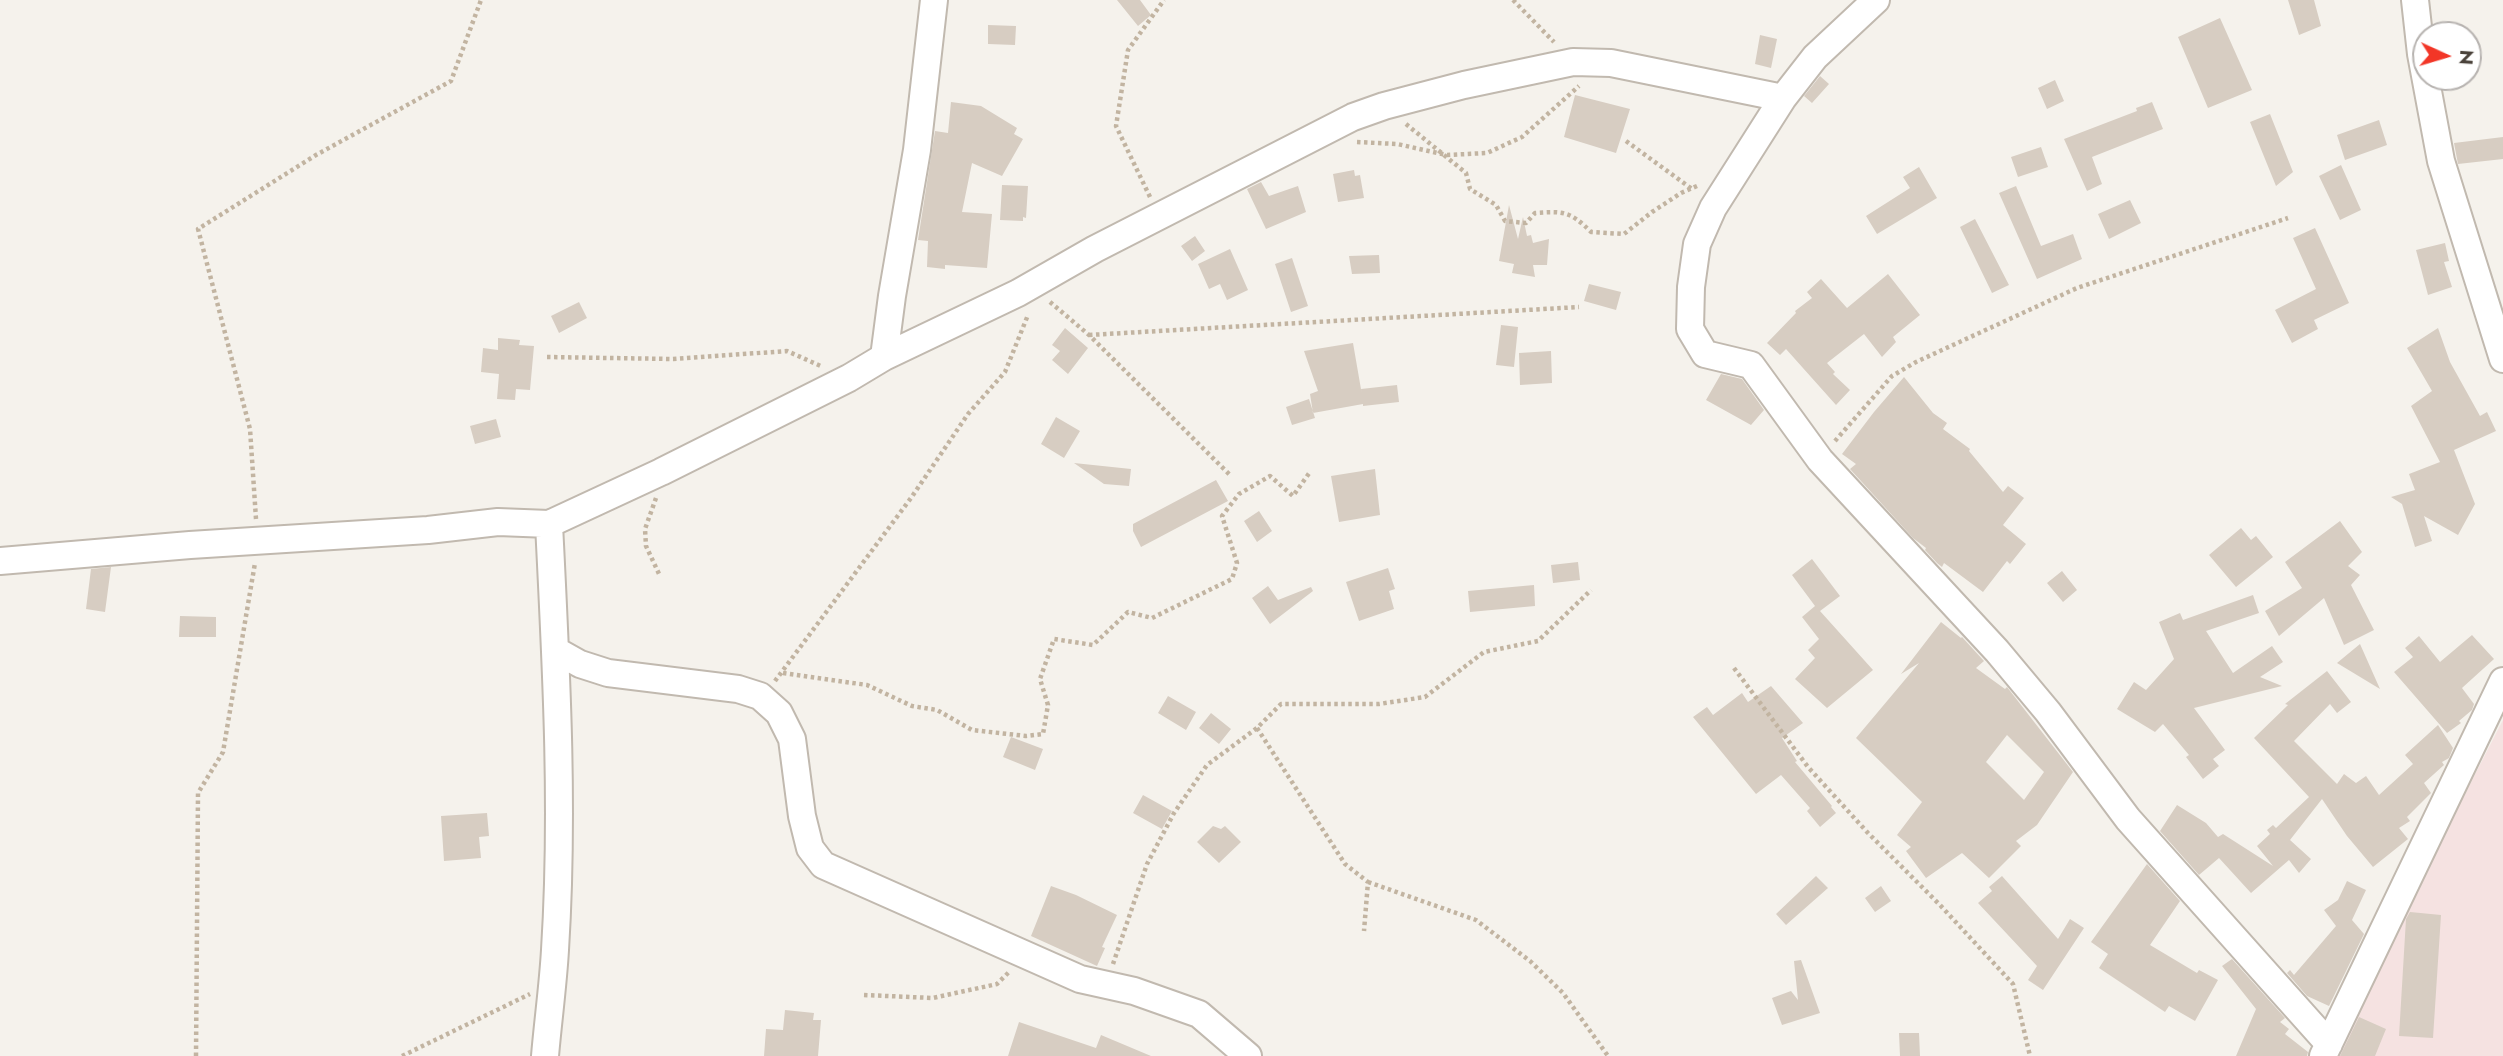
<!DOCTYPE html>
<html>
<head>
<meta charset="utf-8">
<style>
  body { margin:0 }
  #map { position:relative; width:2503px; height:1056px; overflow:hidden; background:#f5f2ec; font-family:Jost,sans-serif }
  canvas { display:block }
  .north { position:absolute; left:2412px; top:21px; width:70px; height:70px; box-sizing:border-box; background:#fff; border:2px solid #b7b3b0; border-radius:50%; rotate:94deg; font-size:19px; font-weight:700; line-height:28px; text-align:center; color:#4a423a }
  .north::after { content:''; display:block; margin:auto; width:24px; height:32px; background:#f23627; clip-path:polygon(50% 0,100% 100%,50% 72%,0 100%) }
</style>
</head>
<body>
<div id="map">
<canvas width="2503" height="1056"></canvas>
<div class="north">N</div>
</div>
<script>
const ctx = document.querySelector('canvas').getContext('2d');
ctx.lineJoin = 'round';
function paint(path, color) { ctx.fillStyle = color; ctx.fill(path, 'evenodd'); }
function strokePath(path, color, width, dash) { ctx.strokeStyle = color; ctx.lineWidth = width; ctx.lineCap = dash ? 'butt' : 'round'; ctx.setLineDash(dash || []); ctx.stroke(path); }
const medical = new Path2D(`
  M2503,720V1056H2334L2432,858Z`);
const building = new Path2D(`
  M1117,0H1140L1151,15L1138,26Z
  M2288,0H2314L2321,26L2299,35Z
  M2220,18L2252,90L2208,108L2178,37Z
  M988,25L1016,26L1015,45L988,44Z
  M1760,35L1777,39L1771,68L1755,64Z
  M1820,76L1829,84L1812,103L1804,96Z
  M2055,80L2064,101L2047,109L2038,88Z
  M1575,95L1630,109L1616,153L1564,137Z
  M951,102L981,106L1017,128L1014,134L1023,139L1002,176L972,163L962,212L992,214L987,268L945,265V269L927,267L928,241L918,240L935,131L948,133Z
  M2152,102L2163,129L2092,157L2102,184L2087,191L2064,139L2137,111L2136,108Z
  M2270,114L2293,172L2276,186L2250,122Z
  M2379,120L2387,145L2345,160L2337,135Z
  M2503,137V159L2458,164L2454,143Z
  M2041,147L2048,167L2018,177L2011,157Z
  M2341,165L2361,210L2340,220L2319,176Z
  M1919,167L1937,198L1877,234L1866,216L1910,188L1903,177Z
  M1354,170L1355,176L1360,175L1364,198L1338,202L1333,174Z
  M1261,182L1269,196L1298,186L1306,212L1266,229L1247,189Z
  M1002,185L1028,186L1026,218L1023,217V221L1000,220Z
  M2016,186L2041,246L2073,234L2082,259L2037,279L1999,193Z
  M2130,200L2141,223L2109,239L2098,214Z
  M1509,205L1518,239L1523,217L1527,236L1531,235L1533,243L1549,239L1547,265H1533L1535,277L1512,273L1514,264L1499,261Z
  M1975,219L2009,285L1992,293L1960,227Z
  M2315,228L2349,303L2314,320L2318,329L2292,343L2275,310L2316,289L2293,238Z
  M1195,236L1205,251L1192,261L1181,246Z
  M2445,243L2449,261L2444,262L2452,287L2428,295L2416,250Z
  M1230,249L1248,290L1227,300L1220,284L1209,289L1198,264Z
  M1379,255L1380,273L1352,274L1349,256Z
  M1292,258L1308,306L1291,312L1275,264Z
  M1888,274L1920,315L1893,337L1896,342L1882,357L1864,334L1827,363L1835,372L1833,374L1850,390L1836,405L1786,349L1780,355L1767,343L1796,313L1795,311L1812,298L1807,292L1821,279L1847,308Z
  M1589,284L1621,292L1616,310L1584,301Z
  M579,302L587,318L559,333L551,316Z
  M1501,325L1518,327L1514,367L1496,365Z
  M1065,328L1088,348L1068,374L1052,360L1060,351L1052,345Z
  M2438,328L2450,362L2480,416L2487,412L2496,431L2454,450L2475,504L2458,535L2424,516L2432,541L2415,547L2402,504L2391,497L2415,490L2409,474L2440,462L2411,406L2432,391L2407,348Z
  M498,338L520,340L519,345L534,346L530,390L516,389L515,400L497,399L499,374L481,372L483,348L498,350Z
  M1353,343L1362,395L1361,389L1397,385L1399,402L1363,406V404L1313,413L1310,394L1318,391L1304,351Z
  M1551,351L1552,383L1520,385L1519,353Z
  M1721,374L1742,379L1764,410L1751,425L1706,400Z
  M1904,377L1933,413L1947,423L1943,429L1970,449L1969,451L2003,492L2008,486L2024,498L2003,525L2026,544L2010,564L2007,561L1983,592L1944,563L1942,567L1937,563L1925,550L1926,548L1913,538L1850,469L1856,464L1842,454L1874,412Z
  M1309,399L1315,418L1292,425L1286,407Z
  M1056,417L1080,431L1064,458L1041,444Z
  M496,419L501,437L475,444L470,426Z
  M1074,463L1131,469L1129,486L1104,484Z
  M1375,469L1380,515L1339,522L1331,476Z
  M1216,480L1228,501L1141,547L1133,531V524Z
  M1259,511L1272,531L1257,542L1244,521Z
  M2340,521L2362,552L2348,566L2360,575L2351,585L2374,630L2344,645L2324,598L2279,636L2265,611L2302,588L2285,562Z
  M2241,528L2251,540L2256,536L2273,557L2236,587L2209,555Z
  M1812,559L1840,596L1820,611L1873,670L1827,708L1795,679L1815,658L1808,650L1819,639L1802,617L1815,606L1792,575Z
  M1578,562L1580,580L1553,583L1551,565Z
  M111,567L105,612L86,609L91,569Z
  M1388,568L1395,589L1389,591L1394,609L1359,621L1346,582Z
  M2062,571L2077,590L2063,602L2047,583Z
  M1534,585L1535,606L1470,612L1468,591Z
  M1268,586L1278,600L1311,587L1313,591L1270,624L1252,598Z
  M2253,595L2259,613L2206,631L2233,673L2272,646L2283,662L2260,677L2282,686L2194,708L2225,750L2213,759L2219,766L2203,779L2186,757L2189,755L2163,724L2155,732L2117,709L2134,682L2146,690L2174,659L2159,622L2180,613L2183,620Z
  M180,616L216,617V637H179Z
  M1941,622L1961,638L1962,637L1984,661L1976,668L2005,689L2007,687L2073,772L2037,825L2016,841L2021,846L1989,878L1962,853L1926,878L1906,851L1911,847L1897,835L1922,802L1856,738L1919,663L1901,674ZM2007,735L2044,772L2024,800L1986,762Z
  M2472,635L2494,659L2462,688L2474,704L2472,710L2459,721L2461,723L2447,733L2394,672L2413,657L2405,648L2419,636L2440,662Z
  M2360,644L2380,689L2337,663Z
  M2327,671L2351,702L2337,713L2330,704L2294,741L2337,784L2344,774L2356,783L2366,776L2379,795L2413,764L2405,755L2438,725L2453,748L2449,758L2442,762L2444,765L2424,783L2431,793L2407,817L2410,821L2399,828L2408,839L2373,867L2347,836L2322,799L2290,840L2311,859L2299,873L2289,860L2251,893L2219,858L2199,875L2160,831L2177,805L2206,823L2218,837L2223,834L2273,866L2257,846L2270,834L2267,830L2273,825L2276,828L2309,797L2254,738L2288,705L2285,704Z
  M1771,686L1803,723L1782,738L1797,761L1795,762L1832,806L1831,807L1836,813L1820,827L1807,811L1810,808L1781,775L1756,794L1693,717L1707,707L1713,715L1742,693L1748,702Z
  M1168,696L1196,712L1186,730L1158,713Z
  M1211,713L1231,729L1219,744L1199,728Z
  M1011,737L1043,749L1035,770L1003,757Z
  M1143,795L1172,811L1162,829L1133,813Z
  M487,813L489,836L479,837L481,858L444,861L441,816Z
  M1213,826L1221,829L1225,826L1241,842L1219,863L1197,842Z
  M2147,864L2180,901L2150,945L2197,973L2199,970L2218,980L2195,1021L2169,1006L2165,1012L2099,968L2108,954L2091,942Z
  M1816,876L1828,888L1786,925L1776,914Z
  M2002,876L2058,939L2070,919L2084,928L2043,990L2028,980L2037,966L1978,903L1992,891L1989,887Z
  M2347,881L2366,890L2352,920L2364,934L2329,1006L2307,996L2287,973L2290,970L2294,975L2336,926L2324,910L2338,900Z
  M1051,886L1076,895L1117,915L1102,947L1105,948L1097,966L1031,936Z
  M1881,886L1891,901L1875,912L1865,898Z
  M2410,912L2441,915L2433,1038L2399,1036L2406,919Z
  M2232,959L2285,1018L2280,1022L2289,1029L2285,1034L2308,1052L2307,1056H2236L2256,1009L2222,966Z
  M1801,960L1820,1013L1782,1025L1772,998L1791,991L1798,1000L1794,961Z
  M785,1010L814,1013L813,1020H821L818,1056H764L766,1029L783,1030Z
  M2359,1017L2386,1029L2375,1056H2340Z
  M1019,1022L1096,1048L1101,1035L1151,1056H1008Z
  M1899,1033H1919L1920,1056H1900Z`);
const path = new Path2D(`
  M1513,0L1554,42
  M1406,124L1466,173L1470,189L1496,205L1505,221L1526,223L1535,213C1563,211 1570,211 1591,232L1624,234L1652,212L1681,193L1697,186
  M1626,141L1692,189
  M1357,142L1397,144L1447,155L1487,153L1522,137L1579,86
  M1150,197L1116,126L1128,50L1164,0
  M1050,302L1089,335L1231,476
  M1089,335L1579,307
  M547,357L673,359L787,351L823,367
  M1835,441L1892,376L1916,362L2077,288L2288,218
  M656,498L645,529L646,546L660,576
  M256,519L250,429L198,229L316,155L451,81L481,0
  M1734,668L1808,767L1868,833L1940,905L2013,984L2030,1056
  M783,673L867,685L912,706L937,710L972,730L1026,736L1043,734L1048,705L1040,679L1054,639L1093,645L1128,612L1152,618L1232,579L1237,563L1222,516L1239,494L1270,476L1293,496L1310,472
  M775,681L911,498L968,414L1005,372L1028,315
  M1257,728L1345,864L1368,882L1364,931
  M1368,882L1476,920L1530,961L1563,993L1608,1056
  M1113,964L1147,864L1174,813L1207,765L1257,728L1281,704H1379L1425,697L1484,652L1538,641L1591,590
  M864,995L933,998L997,984L1010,971
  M196,1056L198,793L223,752L255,563
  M402,1056L530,994`);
const minor = new Path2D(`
  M1876,0L1815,57L1783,98L1713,208L1697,244L1691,287L1690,329L1705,354L1751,365L1820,460L1997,651L2048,712L2128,819L2329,1044
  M2415,0L2421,54L2441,161L2503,359
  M884,357L892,296L917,150L934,0
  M0,561L190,545L428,530L498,522L549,524
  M555,650L580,664L608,673L738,689L760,696L779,713L792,739L802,816L810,848L823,865L1080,979L1134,991L1199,1014L1248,1056
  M545,1056C548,1021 553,985 555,950C564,808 556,665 549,524L661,472L849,378L884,357L1018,293L1095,249L1353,117L1384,106L1464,85L1573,62L1611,63L1783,98
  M2323,1056L2503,681`);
paint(medical, '#f5e2e1');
paint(building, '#d7cdc2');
strokePath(minor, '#c1b9af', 30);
strokePath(path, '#c2b4a1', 4.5, [3.5, 3.5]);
strokePath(minor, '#fff', 26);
</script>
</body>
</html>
